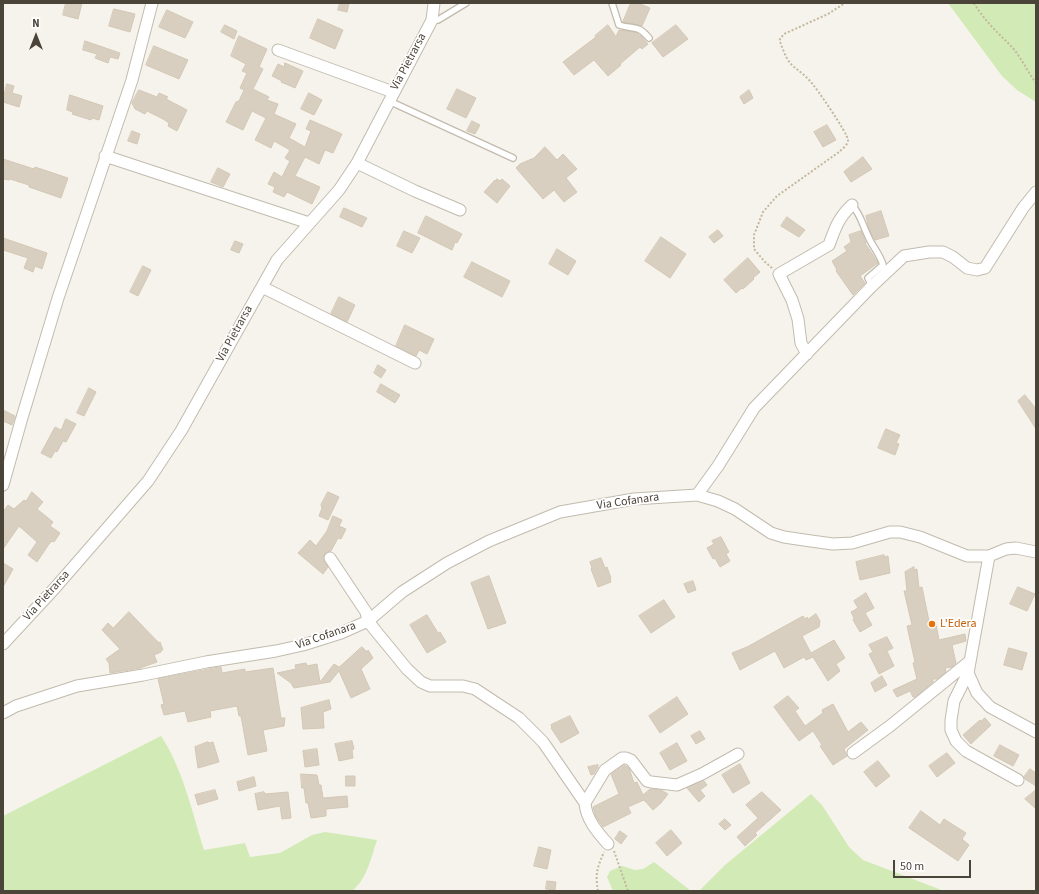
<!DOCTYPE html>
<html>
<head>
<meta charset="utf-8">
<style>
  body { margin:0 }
  #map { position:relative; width:1039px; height:894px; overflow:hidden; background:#f6f3ec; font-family:"Source Sans 3",sans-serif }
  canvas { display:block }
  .frame { position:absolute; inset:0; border:4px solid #4b4439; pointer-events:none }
  .north { position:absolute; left:16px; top:16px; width:40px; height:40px; -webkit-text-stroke:3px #fff; paint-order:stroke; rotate:0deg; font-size:11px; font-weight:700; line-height:16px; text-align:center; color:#4b4439 }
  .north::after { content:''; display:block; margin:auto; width:14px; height:18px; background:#4b4439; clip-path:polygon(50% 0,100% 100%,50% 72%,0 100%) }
  .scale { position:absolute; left:893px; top:860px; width:78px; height:18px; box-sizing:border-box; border:2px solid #4b4439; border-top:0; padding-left:5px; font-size:12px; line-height:14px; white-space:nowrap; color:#4b4439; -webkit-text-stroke:3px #fff; paint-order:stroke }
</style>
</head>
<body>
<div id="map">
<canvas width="1039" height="894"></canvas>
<div class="frame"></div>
<div class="north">N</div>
<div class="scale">50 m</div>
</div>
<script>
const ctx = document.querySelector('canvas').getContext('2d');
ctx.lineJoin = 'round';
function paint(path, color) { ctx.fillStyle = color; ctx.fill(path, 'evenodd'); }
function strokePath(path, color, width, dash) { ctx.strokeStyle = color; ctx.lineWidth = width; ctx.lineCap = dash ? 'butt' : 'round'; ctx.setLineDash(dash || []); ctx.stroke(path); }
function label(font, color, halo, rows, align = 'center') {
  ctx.font = font + ' "Source Sans 3",sans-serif'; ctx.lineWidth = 3.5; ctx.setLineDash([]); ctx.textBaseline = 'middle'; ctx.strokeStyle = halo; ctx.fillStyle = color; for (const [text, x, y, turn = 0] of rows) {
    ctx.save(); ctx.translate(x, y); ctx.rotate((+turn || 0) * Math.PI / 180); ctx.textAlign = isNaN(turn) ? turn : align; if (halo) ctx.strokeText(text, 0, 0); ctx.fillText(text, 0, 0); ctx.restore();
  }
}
const green = new Path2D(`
  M948,3H1036V102L1017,90L1002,76Z
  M161,736C183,769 192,812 204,850L245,843L250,857L280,853L312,835L325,832L377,840C371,858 367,879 352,891H3V816Z
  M811,794L822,805L849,847L863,860L944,891H699L725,865Z
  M654,862L691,891H613L607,877L610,871L622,866L635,870L643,869Z`);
const building = new Path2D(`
  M66,3H82L78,19L63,15Z
  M340,3H349L347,12L338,10Z
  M631,3H638L650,8L642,26L623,22Z
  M114,9L135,14L130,32L109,26Z
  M167,10L193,22L185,38L159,27Z
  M318,19L343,30L335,49L310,38Z
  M225,25L237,31L234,39L221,32Z
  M608,25L616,37L619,30L635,32L641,36L648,44L642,49L640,47L620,64L621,65L608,76L594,60L574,75L563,62L596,37L595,36Z
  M676,25L688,39L663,57L652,43Z
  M239,36L267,49L259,67L263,69L253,89L269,97L267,100L278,104L274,114L296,124L289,138L305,147L311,131L306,129L310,120L342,134L333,153L325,150L319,164L305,157L295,176L320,187L312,204L287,192L284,197L273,192L275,187L268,184L274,172L282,177L290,161L285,158L290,150L274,141L271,148L255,140L266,118L252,111L243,130L226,122L236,102L239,101L244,90L240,88L247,73L242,71L246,64L231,56Z
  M85,41L120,53L118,59L110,57L108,63L95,58L97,54L83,50Z
  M154,46L188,60L179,79L146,65Z
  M285,63L303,71L295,88L281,82L282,81L272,76L278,64L284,67Z
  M7,84L14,86L12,93L22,96L19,107L3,102Z
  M457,89L476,98L466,118L447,109Z
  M139,90L157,97L159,93L168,97L166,99L187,110L177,131L168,126L169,123L163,119L147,111L145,114L135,109L132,103Z
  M749,90L753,98L744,104L740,97Z
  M309,93L322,100L314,115L301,109Z
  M70,95L103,106L99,120L92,118L91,120L72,114L73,112L67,110Z
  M472,121L480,125L475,134L467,131Z
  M827,125L836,140L823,147L814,132Z
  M132,131L140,134L137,144L128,141Z
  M545,147L557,160L563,154L577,169L566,178L577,192L564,202L554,190L543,199L516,168L520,164L534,158Z
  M863,157L872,169L851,182L844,172Z
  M3,159L34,169L35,167L68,178L61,198L29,187V185L10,179L9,180L3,179Z
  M218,168L230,174L223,187L211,182Z
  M497,179L500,181L502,179L510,186L497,203L484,192L495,180L496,181Z
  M344,208L367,218L362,227L340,217Z
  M881,211L889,236L875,240L869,229L866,216Z
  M426,216L462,234L457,243L455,242L452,250L418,233Z
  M787,217L805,230L799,237L781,226Z
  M718,230L723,236L714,243L709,237Z
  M404,231L420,238L412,253L397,246Z
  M861,231L866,243H865L878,263L860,276L865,283L853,295L836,271L837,270L832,261L847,251L844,247L851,242L849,235Z
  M661,237L686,254L670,278L645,261Z
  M3,238L47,253L42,269L35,266L33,272L24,268L28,258L3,250Z
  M235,241L243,244L239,253L231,250Z
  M557,249L576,261L568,275L549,264Z
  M748,258L760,272L753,278L754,279L743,289L742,288L736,293L724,280Z
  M472,262L510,281L502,297L464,277Z
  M143,266L151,270L138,296L130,292Z
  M339,297L355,305L347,322L331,314Z
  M405,325L434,339L427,354L419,350L416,356L396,346Z
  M378,365L386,370L381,378L374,373Z
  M381,384L400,395L395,403L377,392Z
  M89,388L96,392L84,416L77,413Z
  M1025,395L1036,409V429L1018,401Z
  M3,410L15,416L12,425L3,421Z
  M66,419L76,424L66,442L63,441L57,452L55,451L51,458L41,453L55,427L61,430Z
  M886,429L900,435L896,443L899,444L895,455L878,448Z
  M32,492L43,502L37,509L53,522L50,526L60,533L54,542L52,541L49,544L37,562L28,555L37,542L19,526L3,549V512L8,505L14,509L24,500L26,501Z
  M328,492L339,497L328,520L319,516L322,508L321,505Z
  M333,516L342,520L339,526L346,529L341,539L338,538L331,551L326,552L324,555L323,559L328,567L323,574L298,553L310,540L316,546L327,531Z
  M721,537L729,552L726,554L730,561L720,567L715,558L713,559L707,548L714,544L712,541Z
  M884,555V557L888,556L890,573L860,580L856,562Z
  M601,558L605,568L607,567L611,578L610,579L611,582L598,587L591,569L592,568L590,562Z
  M3,563L13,569L3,587Z
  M914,567V570L917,569L919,588L922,587L930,626L936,624L939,640L965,634L966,641L952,645L956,663L952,667L945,668L946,672L937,679H933V682L915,697H913L910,691L897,697L893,690L917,679L913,663L915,662L907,626L912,625L904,591H907L905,572Z
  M489,576L506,623L488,629L471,583Z
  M693,581L696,590L688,593L684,584Z
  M1018,587L1035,594L1027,611L1010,604Z
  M866,593L874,608L865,613L872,625L860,632L853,620L854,618L851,612L858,608L854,601Z
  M664,600L675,617L651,633L639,616Z
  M129,612L159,643L160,642L163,650H161V652L154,655L157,662L140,668L110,673L109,663L106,659L120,649L102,630L108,623L113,628Z
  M816,614L820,621L819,627L802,636L811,653L834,640L845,658L836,664L840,671L828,681L813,657L806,660L804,657L784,668L775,651L740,670L732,653L747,647L803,616L805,619L807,617L808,619Z
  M427,615L438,633L440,632L446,642L427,653L410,625Z
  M887,637L893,648L887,651L894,666L879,674L869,654L873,652L869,645Z
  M362,647L367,652L368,650L373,658L361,669L370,689L351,698L339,671L330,682L294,688L291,683L277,673L296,669L295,665L306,663L307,666L317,664L320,682L334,664L339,667Z
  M1009,648L1027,653L1022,670L1004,665Z
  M221,667L222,673L245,669V672L273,668L281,718H285L284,726L263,730L267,751L248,755L241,716H239L237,706L210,711L211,717L188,722L185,711L164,715L161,705L164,704L158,679Z
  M882,676L887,685L875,692L871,683Z
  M788,696L799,708L795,711L805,726L823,713L822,710L833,704L848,732L861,722L868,730L844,749L847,756L833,765L820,746L822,745L813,731L799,741L774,707Z
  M677,697L688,714L660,733L649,716Z
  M329,700L331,709L323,712L324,728L303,729L301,708Z
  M570,716L579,733L561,743L551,728L552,727L551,725Z
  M985,718L991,725L971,744L963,735L980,720L981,721Z
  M700,731L705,739L696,744L691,736Z
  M352,741L354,749L352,750L353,758L339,761L335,744Z
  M208,742L209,743L213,742L219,762L198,768L195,747Z
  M677,743L687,761L670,770L660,753Z
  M1000,745L1019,755L1013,766L994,756Z
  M317,749L319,765L305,767L303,751Z
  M947,753L955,763L937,777L929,766Z
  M878,761L890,776L876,787L864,772Z
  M740,764L750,783L733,793L722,775Z
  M598,765V767L594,774L591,775L588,767Z
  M624,765L629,768L634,783L637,782L643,795L650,789L661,790L668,794L661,803L653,810L644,800L628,807L631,813L603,827L596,817L593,807L619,794L611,774Z
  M1030,769L1036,773V786L1025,779L1024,777Z
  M301,774L317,775L319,785H321L323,798L347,796L348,807L326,809V816L311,818L308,803H306L304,788H302Z
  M346,776H355V786H346Z
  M254,777L256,786L239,791L237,782Z
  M704,781L707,785L700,790L705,796L699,802L687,788Z
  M215,790L218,799L198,805L195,795Z
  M1036,790V809L1025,799Z
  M264,792L265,794L288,792L291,818L282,819L280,806L258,810L255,794Z
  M762,792L781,810L755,833L757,835L745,846L737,837L758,818L746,805Z
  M921,811L940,825L944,819L966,833L962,839L969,845L958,861L909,828Z
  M725,819L731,825L725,830L719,824Z
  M671,830L682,843L667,856L656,843Z
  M620,831L627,836L621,844L615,839Z
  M539,847L551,850L547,869L534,866Z
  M547,881L556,882L555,890L546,889Z`);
const path = new Path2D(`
  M974,3C983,19 997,32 1010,45C1020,55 1027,71 1036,83
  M772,268L765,262L754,249V235L763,212L777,196L839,152C842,149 848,145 848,140C848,134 816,87 810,81C804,74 797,70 791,64C786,59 783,49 780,42V39L784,34L828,14L845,3
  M614,851L628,891
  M598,891C595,874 597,868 604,852`);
const lane = new Path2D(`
  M612,3L619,25C635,30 637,24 649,38
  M432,20H438L466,3
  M389,101L513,158
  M852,205C861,215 862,224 868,236C872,246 880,254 883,265L868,278L872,286`);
const street = new Path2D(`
  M278,50L393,92
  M105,156L309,223
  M357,163L415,191L460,210
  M262,287L415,363
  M807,354L801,343L798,319L792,300L779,274L829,245C835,228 839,217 852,205
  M3,485L21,421L58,298L132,80L152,3
  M697,495L718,466L754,408L872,286L904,256L929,252H943L953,257L967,268L977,270L985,268L1023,208L1036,192
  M989,556L968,673L954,701L951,720V730L956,741L966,751L1018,780
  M330,558L366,612L368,621L375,630L407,669L421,682L430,686H463L475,689L519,718L543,742L585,803C586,819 598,833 608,844
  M3,644L54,589L148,481L181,431L277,260L339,190L357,163L432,20L434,3
  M968,673L977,693L990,707L1036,732
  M3,713L16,706L77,686L143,675L206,662L276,651L303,645L341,633L368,621L402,592L447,563L489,541L560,512L634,499L697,495L718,501L735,509L771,533L784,537L811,541L833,544L852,543L890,532H900L920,537L967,556H989L1006,549L1016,548L1036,552
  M853,753L890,726L970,661
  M585,803L605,770L622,758H626L631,760L647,781L651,782L677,785L702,774L738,754`);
const markers = [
  [932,624,4,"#e8710a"]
];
const streetNames = [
  ["Via Pietrarsa",409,62,-62],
  ["Via Pietrarsa",235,334,-61],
  ["Via Cofanara",628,502,-8],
  ["Via Pietrarsa",47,596,-48],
  ["Via Cofanara",326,636,-19]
];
const foodNames = [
  ["L'Edera",940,624]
];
paint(green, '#d2eab5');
paint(building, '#d8cfc1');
strokePath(building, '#d3c7b4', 1);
strokePath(lane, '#c2bbae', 8);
strokePath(street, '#c2bbae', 13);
strokePath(path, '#c4b79f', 2, [2, 2]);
strokePath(lane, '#fff', 5.5);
strokePath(street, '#fff', 11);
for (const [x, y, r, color] of markers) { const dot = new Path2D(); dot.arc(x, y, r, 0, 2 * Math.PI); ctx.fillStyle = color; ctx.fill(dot); strokePath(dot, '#fff', 1.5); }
label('12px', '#4b4439', '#fff', streetNames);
label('12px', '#c56008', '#fff', foodNames, 'left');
</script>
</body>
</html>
